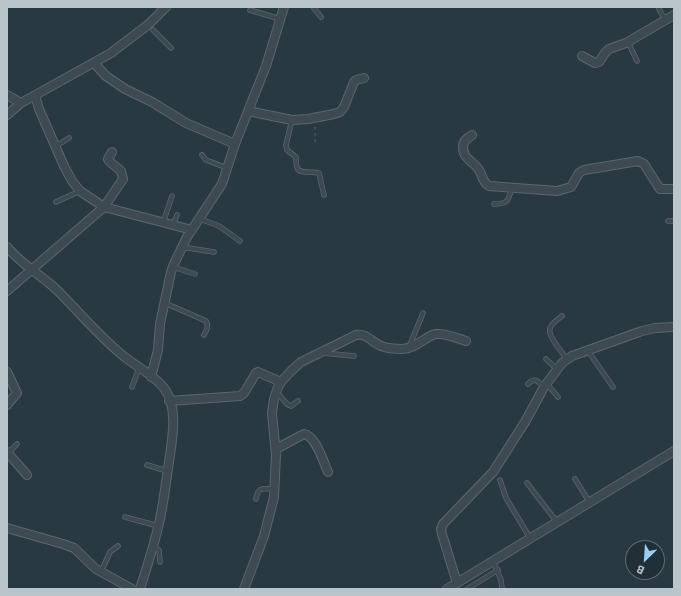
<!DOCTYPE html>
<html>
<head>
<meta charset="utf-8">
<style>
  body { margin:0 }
  #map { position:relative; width:681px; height:596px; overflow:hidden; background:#293941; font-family:"Exo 2",sans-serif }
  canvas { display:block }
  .frame { position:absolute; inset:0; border:8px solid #bac4cb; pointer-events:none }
  .north { position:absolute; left:625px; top:540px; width:40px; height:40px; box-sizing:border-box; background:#212f36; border:1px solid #5e6b72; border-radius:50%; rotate:205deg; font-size:11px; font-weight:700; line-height:16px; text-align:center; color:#bac4cb }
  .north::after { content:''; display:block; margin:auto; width:14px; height:18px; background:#98cff1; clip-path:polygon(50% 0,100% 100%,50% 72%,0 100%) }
</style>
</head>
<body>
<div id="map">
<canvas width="681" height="596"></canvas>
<div class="frame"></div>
<div class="north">B</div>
</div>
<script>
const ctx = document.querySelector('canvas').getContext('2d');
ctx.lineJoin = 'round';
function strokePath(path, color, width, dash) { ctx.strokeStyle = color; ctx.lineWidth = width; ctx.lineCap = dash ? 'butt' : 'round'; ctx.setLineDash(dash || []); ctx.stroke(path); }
const path = new Path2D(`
  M315,142V126`);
const service = new Path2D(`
  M313,7L321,17
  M658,7L665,20
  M250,10L280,19
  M153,30L171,48
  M628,42L637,61
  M292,120L286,145L287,150L296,157C296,160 296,165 297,167C299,175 313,171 319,173L324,195
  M56,146L69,138
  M202,155L206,160L227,168
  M56,202L80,191
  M494,204C508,204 508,201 512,188
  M200,219L219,226L240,241
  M668,221H674
  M163,223L172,196
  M173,225L177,215
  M182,247L214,252
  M173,267L195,274
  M165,303L206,321C209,326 207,330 204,335
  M562,316C558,319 552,323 550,328C547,336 562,352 567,359
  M409,347L423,313
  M588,351L613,387
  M323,353L354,356
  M546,359L557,369
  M528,384C535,377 538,381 544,387
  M547,384L558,397
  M132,387L139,368
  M276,391L287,404L291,406L298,401
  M8,453L17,444
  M147,465L167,471
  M575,479L590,503
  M500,480L506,498L530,538
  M527,483L557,522
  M256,499C258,486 263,489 274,489
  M125,517L158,526
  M153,546L159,550L160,562
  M493,561L501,580L502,589
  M101,572L110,552L118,546
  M467,589L498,570`);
const minor = new Path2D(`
  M582,56L595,63L599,62L605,53L609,49L626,43L674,15
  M94,63L106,76L125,89L152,102L186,123L235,144
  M7,95L21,103
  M35,95L39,109L64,166L72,181L80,191L104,207L192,230
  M248,111L292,120L308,119L334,114L340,112L344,107L354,82L356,80L364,78
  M7,115L21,103L111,53L149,24L166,7
  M472,135C467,138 463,141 463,147C463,160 474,161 479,170C483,176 482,182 489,186L557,191L571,187L579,173L584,170L638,161L644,164L660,189H674
  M7,247C21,264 41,275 57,290C79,312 98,335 121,354C135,366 153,374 164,388C179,408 172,440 169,462C166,481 164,500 160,519C155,543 147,566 140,589
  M7,291L104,207L123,179L121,171L109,161L108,159L112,152
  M7,372L17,393L7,405
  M151,377L158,350L160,324L171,272L174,264L187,237L222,184L235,144L266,66L284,7
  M169,401L240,396L244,393L256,373L258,372L281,382
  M276,449L304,434C316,436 323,461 328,472
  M7,452L27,475
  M7,528L63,544L74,548L96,569L132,589
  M457,583L442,534L441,529L443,524L493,472L525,422L544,387L562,363L572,356L642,331L655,328L674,327
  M244,589L264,536L274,497L276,455L272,413L274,399L278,387L281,382L291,371L301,362L356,335C367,333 371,342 381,346C387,348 396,349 402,349C418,348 425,336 436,334C446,333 457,338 466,341
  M447,589L674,451`);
strokePath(service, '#5b676e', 5.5);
strokePath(minor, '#5b676e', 10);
strokePath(path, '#4d625f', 1, [3, 3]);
strokePath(service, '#3d4a51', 4);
strokePath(minor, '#3d4a51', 8);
</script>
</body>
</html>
